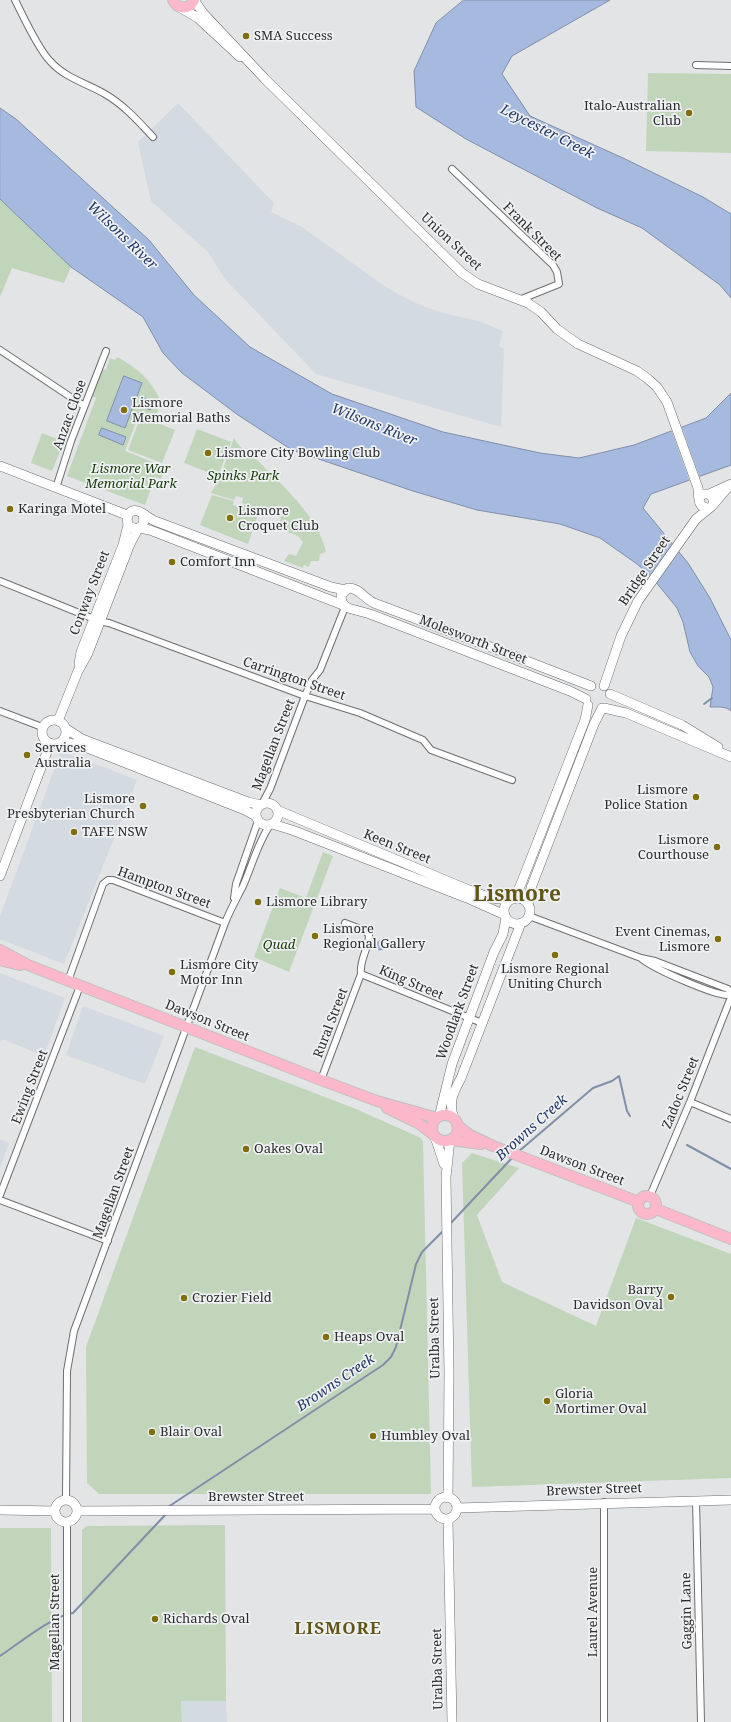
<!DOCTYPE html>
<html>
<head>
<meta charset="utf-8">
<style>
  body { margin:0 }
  canvas { display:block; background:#e2e4e5 }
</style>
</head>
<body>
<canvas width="731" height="1722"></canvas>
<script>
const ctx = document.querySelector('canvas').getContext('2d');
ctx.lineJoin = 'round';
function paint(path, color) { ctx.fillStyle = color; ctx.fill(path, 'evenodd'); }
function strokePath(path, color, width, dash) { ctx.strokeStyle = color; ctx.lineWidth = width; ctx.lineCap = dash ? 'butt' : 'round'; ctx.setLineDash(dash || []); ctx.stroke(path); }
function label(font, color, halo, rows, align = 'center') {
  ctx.font = font + ' "Noto Serif",serif'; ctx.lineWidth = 3.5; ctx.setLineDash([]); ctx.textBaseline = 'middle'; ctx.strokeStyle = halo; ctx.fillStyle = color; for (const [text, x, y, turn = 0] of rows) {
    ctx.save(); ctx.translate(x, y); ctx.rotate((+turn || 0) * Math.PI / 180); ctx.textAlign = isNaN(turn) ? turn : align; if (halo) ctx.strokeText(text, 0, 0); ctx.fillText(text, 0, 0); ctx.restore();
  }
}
const built = new Path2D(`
  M178,103L274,203L271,212L302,227L386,287L400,295L420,305L443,313L478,321L503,331L499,346L504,349L501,427L316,374L225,279L208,252L151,201L138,142Z
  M61,751L137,780L64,964L0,939V916Z
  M0,973L65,998L44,1056L2,1039L0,1043Z
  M83,1006L164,1036L145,1084L66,1055Z
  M0,1139L9,1143L0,1167Z
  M181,1701H226L227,1722H182Z`);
const green = new Path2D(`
  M648,73L731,74V153L646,151Z
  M0,199L71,267L64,283L12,268L0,297Z
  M117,357C136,367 151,379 160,400L157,407L159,408L155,418L142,413L138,417L125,451L165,467L161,479L155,477L145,505L67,476L96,398L92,396L102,369L106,370L110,358L115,360Z
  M141,416L175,430L162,463L128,450Z
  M197,429L231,442L218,476L184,463Z
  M42,433L64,442L52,471L31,463Z
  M234,438C238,447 249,453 256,459C281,484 319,517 326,552L320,554L319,561H311L309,567L304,565L303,568L284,561L289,554L296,556L303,542L298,536L277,528L281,518L242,503L243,498L236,496L234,500L211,493L220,478Z
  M212,495L234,501L233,505L241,507L242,504L259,511L248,544L200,525Z
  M323,852L333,856L289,972L254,957L280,888L306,898Z
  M195,1047L356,1109L421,1138L423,1142L431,1494H99L87,1483L86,1347Z
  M472,1153L519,1168L477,1215L502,1282L596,1326L636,1218L731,1254V1478L472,1487L462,1163Z
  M225,1525L226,1701H181L182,1722H82V1530L87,1526Z
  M0,1528H51L52,1722H0Z`);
const water = new Path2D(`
  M464,0H610L512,56L502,74L530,116L623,158L703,197L731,214V298L720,285L642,228L597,208L466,139L416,107L414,71L436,23Z
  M0,108L16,119L149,240L194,295L250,347L332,394L443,432L540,453L579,458L634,445L706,418L731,393V465L651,494L643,508L688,563L710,598L731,640V711C726,706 717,707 710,707L713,687L709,677L698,666L690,652L683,622L677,608L651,576L637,564L600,538L560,524L477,510L413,491L292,450L238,415L182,373L163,353L143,317L71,267L0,199Z
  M124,376L142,383L125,428L107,421Z
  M145,398L154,402L150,410L141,406Z
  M102,428L126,437L123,445L99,435Z
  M384,938L383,949L379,950L376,944Z`);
const pier = new Path2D(`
  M681,425L700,478L690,482L671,429Z`);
const stream = new Path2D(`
  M704,704L712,698
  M687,1145L731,1169
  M518,1152L593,1088L612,1081L619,1076L627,1111L630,1116
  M449,1225L512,1158
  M168,1507L383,1365L391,1357L396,1347L416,1264L422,1252L444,1230
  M0,1656C18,1644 54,1615 73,1613L167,1513`);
const street = new Path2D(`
  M15,0C23,16 38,49 50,61C65,78 86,83 105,94C124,105 138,121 153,137
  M696,65L731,66
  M452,169L553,265L557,272L559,284L519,300
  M0,350L84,406
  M56,488L71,441L106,351
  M0,581L94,619
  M97,621L109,623L305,696L360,713L423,740L431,750L512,780
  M0,711L42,727
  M262,804L270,789L305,696L312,680L320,670L345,607
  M234,898L236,884L258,821
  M529,916L641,958L655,961L728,989L731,993
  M345,923L366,931L369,935C369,948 359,960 361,974L482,1023
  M642,959C655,969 716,997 731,995
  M68,981L103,884L108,880H113L225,923
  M321,1080L361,974
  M690,1102L731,1119
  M0,1195L80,986
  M650,1196L690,1102L731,997
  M0,1200L108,1241
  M66,1500L67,1371L74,1331L225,923C230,910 237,898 243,886C252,866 257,844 270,825
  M696,1500L701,1722
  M67,1722V1522
  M604,1722V1502`);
const secondary = new Path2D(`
  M194,0L203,13L265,79L462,273L478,284L528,303L541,312L557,329L578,344L637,371L648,379L657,387L667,402L698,488C699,497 697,507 707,508
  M181,8L198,18L240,57
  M0,466L127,515
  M709,494L731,484
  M699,500L702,494H709L713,498V504
  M143,515L144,521L142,526L136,529L129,526C125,519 128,508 138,511C144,513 150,519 155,521L331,587L345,590
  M140,528L150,530L343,605
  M79,664L81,652L123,545L128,525
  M604,686L621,636L638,601L696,519L712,506L730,485
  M610,694L682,725L718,747
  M586,699L570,691L370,614L348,608L342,603L341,595L348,588C358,587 365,599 374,603L475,641L591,686
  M604,708L626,713L731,757
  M42 732a12 12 0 1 1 24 0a12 12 0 1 1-24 0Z
  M58,721L78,671L88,653L130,544L138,529
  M65,728L82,739L248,802L261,805
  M61,742L80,745L245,810L256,816
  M256 814a11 11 0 1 1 22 0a11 11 0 1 1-22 0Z
  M277,810L469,890L491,898L510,900
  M272,824L292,830L467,898L505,915
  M0,876L50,744
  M504 911a13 13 0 1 1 26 0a13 13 0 1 1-26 0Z
  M514,899L521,884L585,720L588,705
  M528,904L531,888L594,724L602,708
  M439,1117L452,1064L494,952L503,934L506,918
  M454,1119C448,1102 453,1093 461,1078L521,923
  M435,1137L444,1164
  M435 1508a11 11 0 1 1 22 0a11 11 0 1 1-22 0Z
  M448,1498L449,1373L446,1177L450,1140
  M55 1511a11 11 0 1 1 22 0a11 11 0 1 1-22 0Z
  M457,1508L731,1500
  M0,1510L55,1511
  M77,1511L435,1509
  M448,1519L452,1722`);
const primary = new Path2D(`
  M173,0C178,10 189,10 194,0
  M0,950L28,965L321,1080L377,1101L437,1118
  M0,960L20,965
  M387,1108L418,1123L434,1135
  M432 1128a13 13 0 1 1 26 0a13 13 0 1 1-26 0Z
  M457,1125L470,1135L493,1146L639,1202
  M451,1140L481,1144
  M638 1205a9 9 0 1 1 18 0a9 9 0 1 1-18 0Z
  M656,1209L731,1239`);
const markers = [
  [246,36,4,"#816e0c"],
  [689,113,4,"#816e0c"],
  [124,410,4,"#816e0c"],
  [208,453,4,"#816e0c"],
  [10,509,4,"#816e0c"],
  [230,518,4,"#816e0c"],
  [172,562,4,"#816e0c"],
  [27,755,4,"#816e0c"],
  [696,797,4,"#816e0c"],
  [143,806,4,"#816e0c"],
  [74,832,4,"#816e0c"],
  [717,847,4,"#816e0c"],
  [258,902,4,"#816e0c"],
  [315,936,4,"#816e0c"],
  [718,939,4,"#816e0c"],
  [555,955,4,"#816e0c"],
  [172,972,4,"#816e0c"],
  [246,1149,4,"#816e0c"],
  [671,1297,4,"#816e0c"],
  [184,1298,4,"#816e0c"],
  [326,1337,4,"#816e0c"],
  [547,1401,4,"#816e0c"],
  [152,1432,4,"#816e0c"],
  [373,1436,4,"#816e0c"],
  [155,1619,4,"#816e0c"]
];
const poiNames = [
  ["SMA Success",254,36],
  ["Italo-Australian",681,106,"right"],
  ["Club",681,121,"right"],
  ["Lismore",132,403],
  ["Memorial Baths",132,418],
  ["Lismore City Bowling Club",216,453],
  ["Karinga Motel",18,509],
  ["Lismore",238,511],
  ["Croquet Club",238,526],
  ["Comfort Inn",180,562],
  ["Services",35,748],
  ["Australia",35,763],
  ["Lismore",688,790,"right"],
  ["Police Station",688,805,"right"],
  ["Lismore",135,799,"right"],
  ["Presbyterian Church",135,814,"right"],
  ["TAFE NSW",82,832],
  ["Lismore",709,840,"right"],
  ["Courthouse",709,855,"right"],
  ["Lismore Library",266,902],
  ["Lismore",323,929],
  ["Regional Gallery",323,944],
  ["Event Cinemas,",710,932,"right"],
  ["Lismore",710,947,"right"],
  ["Lismore City",180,965],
  ["Motor Inn",180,980],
  ["Lismore Regional",555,969,"center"],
  ["Uniting Church",555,984,"center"],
  ["Oakes Oval",254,1149],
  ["Barry",663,1290,"right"],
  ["Davidson Oval",663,1305,"right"],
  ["Crozier Field",192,1298],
  ["Heaps Oval",334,1337],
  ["Gloria",555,1394],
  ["Mortimer Oval",555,1409],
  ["Blair Oval",160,1432],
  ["Humbley Oval",381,1436],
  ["Richards Oval",163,1619]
];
const streetNames = [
  ["Frank Street",532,232,45],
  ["Union Street",451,242,43],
  ["Anzac Close",70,415,-70],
  ["Bridge Street",645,571,-56],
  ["Conway Street",90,593,-69],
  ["Molesworth Street",473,640,21],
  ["Carrington Street",294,679,19],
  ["Magellan Street",274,745,-69],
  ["Keen Street",397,847,22],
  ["Hampton Street",164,888,20],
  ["King Street",411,983,23],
  ["Woodlark Street",458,1012,-70],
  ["Dawson Street",207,1021,22],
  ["Rural Street",331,1023,-69],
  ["Ewing Street",30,1087,-69],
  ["Zadoc Street",681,1093,-68],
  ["Dawson Street",582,1166,21],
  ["Magellan Street",114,1193,-70],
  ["Uralba Street",435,1338,-91],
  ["Brewster Street",594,1490,-2],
  ["Brewster Street",256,1497],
  ["Gaggin Lane",687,1611,-91],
  ["Laurel Avenue",593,1612,-90],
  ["Magellan Street",55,1622,-90],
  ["Uralba Street",438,1669,-91]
];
const parkNames = [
  ["Lismore War",131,469],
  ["Memorial Park",131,484],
  ["Spinks Park",243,476],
  ["Quad",279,945]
];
const waterNames = [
  ["Leycester Creek",547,132,27],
  ["Wilsons River",122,236,44],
  ["Wilsons River",374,425,22],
  ["Browns Creek",532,1128,-42],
  ["Browns Creek",336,1383,-34]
];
const districtNames = [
  ["LISMORE",338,1629]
];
const townNames = [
  ["Lismore",517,895]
];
paint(built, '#d4dae2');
paint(green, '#c1d5bb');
paint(water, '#a6b9de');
strokePath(water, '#818fa9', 1);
paint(pier, '#e2e4e5');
strokePath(stream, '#818fa9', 2);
strokePath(street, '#6e6f71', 8);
strokePath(secondary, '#6e6f71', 10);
strokePath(primary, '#c0c0c0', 12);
strokePath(street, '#fff', 6);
strokePath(secondary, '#fff', 9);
strokePath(primary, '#fab8ca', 10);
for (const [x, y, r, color] of markers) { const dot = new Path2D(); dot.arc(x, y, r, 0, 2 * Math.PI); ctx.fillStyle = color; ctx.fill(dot); strokePath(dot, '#eff1f2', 1.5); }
label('13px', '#2c2d2e', '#eff1f2', poiNames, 'left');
label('13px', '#2c2d2e', '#eff1f2', streetNames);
label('italic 13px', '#153a08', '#eff1f2', parkNames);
label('italic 14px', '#223867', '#eff1f2', waterNames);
ctx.letterSpacing = '1px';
label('bold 17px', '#615518', '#eff1f2', districtNames);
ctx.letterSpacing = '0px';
label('bold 21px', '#615518', '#eff1f2', townNames);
</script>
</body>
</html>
